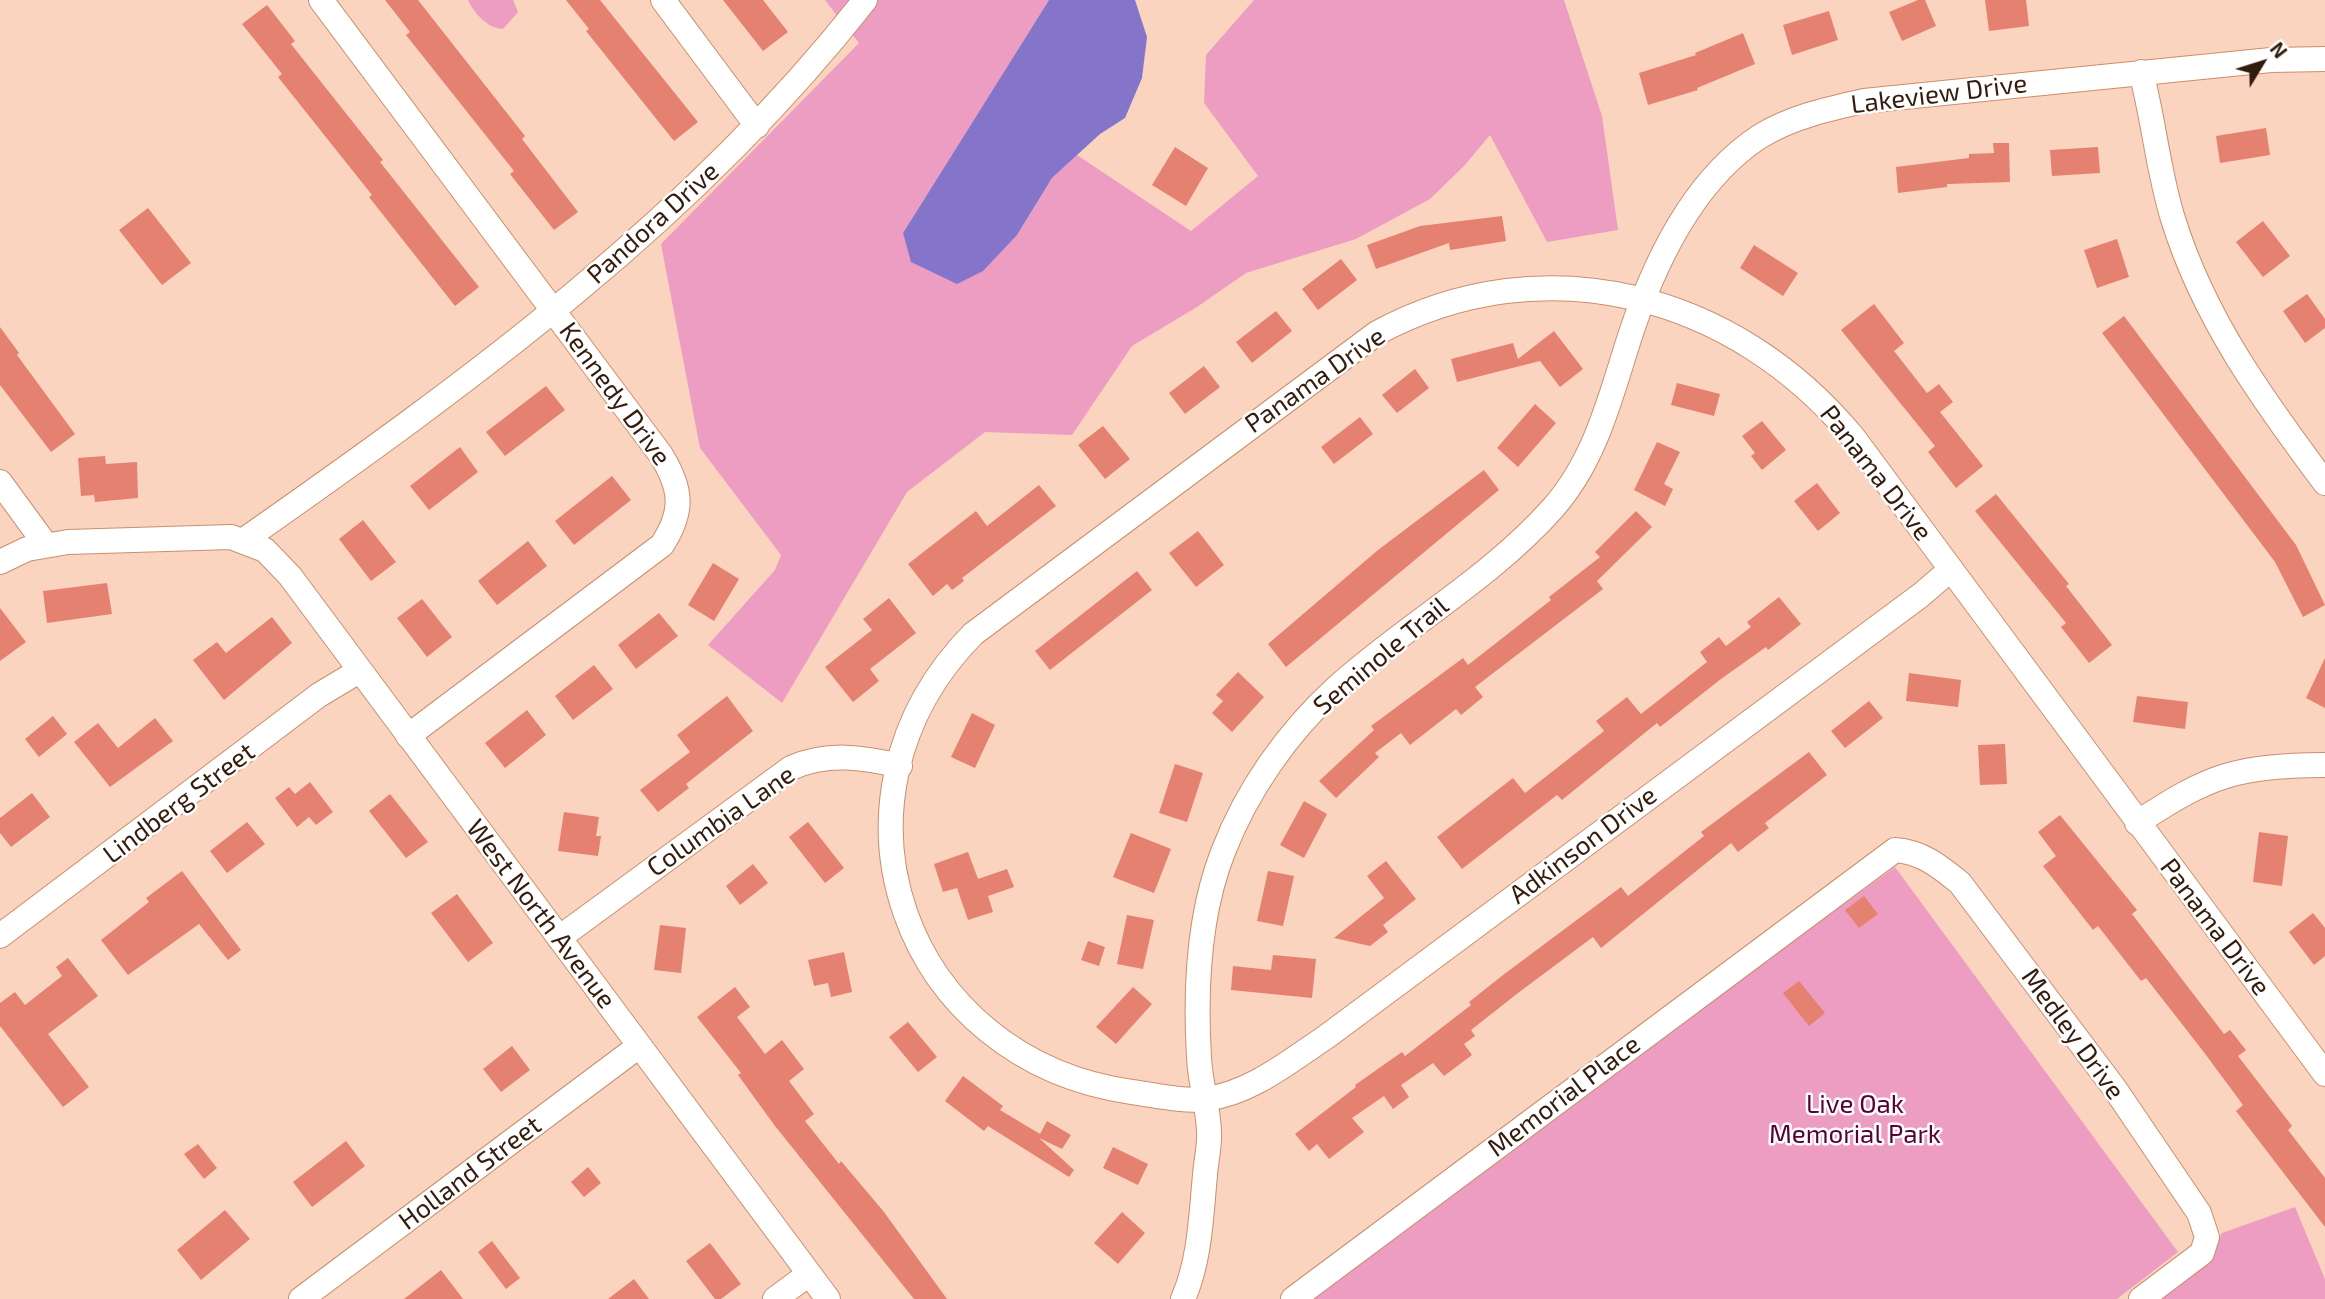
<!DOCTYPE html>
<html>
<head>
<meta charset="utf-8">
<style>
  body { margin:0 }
  #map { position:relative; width:2325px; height:1299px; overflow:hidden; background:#fad4bf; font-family:"Exo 2",sans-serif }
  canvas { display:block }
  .north { position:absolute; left:2227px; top:28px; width:70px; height:70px; -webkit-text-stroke:5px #fefefe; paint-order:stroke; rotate:52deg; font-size:19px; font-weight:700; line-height:28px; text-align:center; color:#321c0e }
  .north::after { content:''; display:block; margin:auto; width:24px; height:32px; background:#321c0e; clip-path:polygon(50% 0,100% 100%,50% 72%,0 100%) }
</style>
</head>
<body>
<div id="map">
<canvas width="2325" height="1299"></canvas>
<div class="north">N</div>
</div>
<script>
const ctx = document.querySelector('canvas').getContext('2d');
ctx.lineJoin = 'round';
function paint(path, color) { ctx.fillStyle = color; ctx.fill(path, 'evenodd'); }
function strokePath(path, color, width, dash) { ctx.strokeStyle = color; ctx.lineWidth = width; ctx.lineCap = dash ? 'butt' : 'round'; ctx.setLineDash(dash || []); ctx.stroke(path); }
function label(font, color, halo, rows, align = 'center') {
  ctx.font = font + ' "Exo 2",sans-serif'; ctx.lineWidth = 5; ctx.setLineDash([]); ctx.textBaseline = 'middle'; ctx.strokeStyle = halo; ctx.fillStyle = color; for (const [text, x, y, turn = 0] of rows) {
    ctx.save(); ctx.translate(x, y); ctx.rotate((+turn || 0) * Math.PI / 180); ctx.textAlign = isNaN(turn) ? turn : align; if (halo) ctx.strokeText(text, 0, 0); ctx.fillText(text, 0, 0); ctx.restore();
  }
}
const green = new Path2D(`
  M468,0H513L518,12L503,29C488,29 473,12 468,0Z
  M825,0H852L838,17Z
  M878,0H1049L903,233L1017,235L1052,178L1077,155L1191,231L1258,176L1204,103L1206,55L1254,0H1564L1602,116L1618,230L1547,242L1490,135L1464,166L1430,199L1356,239L1246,273L1197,307L1132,346L1072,435L985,432L907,492L782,703L708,645L775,570L781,555L700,448L661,244L859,43L851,33Z
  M1895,867L2178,1252L2117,1299H1303Z
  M2295,1207L2325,1279V1299H2157L2208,1261L2222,1233Z`);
const water = new Path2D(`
  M1049,0H1135L1147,37L1142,78L1125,118L1100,134L1052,178L1017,235L983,271L957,284L911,262L903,233Z`);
const building = new Path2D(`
  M385,0H418L525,136L522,139L578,212L554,230L510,174L514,171L406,35L410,32Z
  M566,0H600L698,122L674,141L586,31L589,29Z
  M723,0H763L788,32L763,51Z
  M1918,0H1925L1936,26L1902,41L1889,12Z
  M1985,0H2026L2029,26L1989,31Z
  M267,5L295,41L291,44L383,160L380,162L479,287L455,306L369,197L372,195L278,77L282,74L242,24Z
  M1829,11L1838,40L1792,55L1783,25Z
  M1743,33L1755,64L1697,88L1698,90L1648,105L1639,73L1696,55L1695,53Z
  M2266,128L2270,155L2220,163L2216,136Z
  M1993,143H2009L2010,182L1947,184V187L1898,193L1896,167L1969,158V154L1994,153Z
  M1175,147L1208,168L1186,206L1152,185Z
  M2098,147L2100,173L2052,176L2050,150Z
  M148,208L191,263L162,285L119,230Z
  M1502,216L1506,241L1450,250L1449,243L1376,269L1367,245L1420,226Z
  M2263,221L2290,256L2263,277L2236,242Z
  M2117,239L2129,277L2097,288L2084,250Z
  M1754,245L1798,273L1783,296L1740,268Z
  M1341,259L1357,280L1318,310L1302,289Z
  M2307,294L2325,319V328L2305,343L2283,311Z
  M1874,304L1904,343L1894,351L1927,393L1939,384L1953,402L1940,412L1983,466L1956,488L1928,452L1935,446L1841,330Z
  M1276,311L1292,331L1252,363L1236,342Z
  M2124,316L2296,545L2325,605L2303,617L2275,562L2102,333Z
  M0,327L19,353L17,355L75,434L51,452L0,385Z
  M1554,331L1583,369L1560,387L1540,361L1457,382L1451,359L1513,343L1518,359Z
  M1204,366L1220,387L1185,414L1169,393Z
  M1415,369L1429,388L1397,413L1382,395Z
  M1677,383L1720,394L1714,416L1671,405Z
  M546,386L565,410L505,456L486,432Z
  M1535,404L1556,423L1518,467L1497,448Z
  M1360,417L1373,434L1334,464L1321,447Z
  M1762,421L1786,450L1762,470L1751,456L1755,453L1742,436Z
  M1103,426L1130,459L1105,479L1078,445Z
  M1657,442L1680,452L1664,484L1673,489L1665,506L1634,490Z
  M460,447L478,472L429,510L410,486Z
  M105,456L106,464L137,462L138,498L95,502L94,495L81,496L78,458Z
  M1484,470L1499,490L1286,667L1268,644L1378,550Z
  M612,476L631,500L574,545L555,521Z
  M1817,483L1840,513L1818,531L1794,501Z
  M1039,485L1056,506L962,578L964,581L952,590L947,584L933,596L908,564L976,511L987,526Z
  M1996,494L2069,584L2066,586L2112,645L2089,663L2061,627L2066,623L1975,511Z
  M1636,511L1652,527L1597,581L1603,589L1475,687L1483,697L1461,715L1456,709L1410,745L1401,733L1375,753L1379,757L1336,798L1319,781L1374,730L1371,726L1463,658L1468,665L1551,600L1549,597L1600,557L1595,552Z
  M363,520L396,562L371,581L339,539Z
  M1198,531L1224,565L1196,587L1169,553Z
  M528,541L547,566L497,605L478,581Z
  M713,563L739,579L714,621L688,605Z
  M1137,571L1152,590L1050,670L1035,651Z
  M107,583L112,614L47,623L43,591Z
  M1779,597L1801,624L1768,650L1766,647L1721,679L1660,727L1657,723L1562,800L1557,795L1462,869L1437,837L1513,778L1525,793L1604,731L1596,721L1627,697L1641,714L1707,662L1700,652L1719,637L1726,646L1751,627L1747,622Z
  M889,598L916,633L870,669L879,681L853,702L825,667L872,630L863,619Z
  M422,599L452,637L427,657L397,618Z
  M0,608L26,642L0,661Z
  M659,613L678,636L636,669L618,645Z
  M272,617L292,643L224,700L193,660L217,642L226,653Z
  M2325,658V708L2306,698Z
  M594,665L613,689L573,720L555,696Z
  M1238,672L1264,697L1232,732L1212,713L1223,701L1216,695Z
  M1909,673L1961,680L1958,707L1906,701Z
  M727,696L753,731L686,784L689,788L658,812L640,790L690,752L677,735Z
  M2137,696L2188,702L2185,729L2133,722Z
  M1869,701L1883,718L1845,748L1831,731Z
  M527,710L546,735L505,768L485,743Z
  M972,713L995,725L975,768L951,757Z
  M53,716L67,734L39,757L25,739Z
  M155,718L173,741L110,787L74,742L98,723L118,748Z
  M2005,744L2007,784L1980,785L1978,745Z
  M1809,752L1827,775L1765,823L1769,828L1738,852L1731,843L1601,948L1593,937L1518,993L1471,1030L1475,1036L1464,1044L1472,1055L1444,1076L1433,1063L1401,1085L1409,1097L1393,1109L1384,1096L1352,1118L1364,1132L1329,1159L1317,1144L1309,1151L1295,1134L1356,1087L1355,1085L1402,1052L1405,1056L1471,1005L1469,1002L1503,975L1621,887L1628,896L1704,836L1701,832Z
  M1175,764L1203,773L1187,822L1159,813Z
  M310,782L333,812L316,825L309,817L297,827L275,798L289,787L295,794Z
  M32,793L50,817L11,847L0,833V818Z
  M390,794L428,842L406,858L369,811Z
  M1304,801L1327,814L1304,858L1280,845Z
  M564,812L599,817L596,836H601L598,856L558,851Z
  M2060,815L2137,910L2132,914L2224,1034L2230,1030L2246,1050L2238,1056L2292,1126L2288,1130L2325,1178V1227L2236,1111L2243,1105L2203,1051L2146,978L2141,981L2098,926L2093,930L2043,866L2056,856L2038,832Z
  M247,822L265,844L227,873L210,851Z
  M808,822L844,868L825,883L789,837Z
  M2259,832L2288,836L2282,886L2253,882Z
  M1131,833L1171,849L1154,893L1113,877Z
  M968,852L978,879L1007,869L1014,887L988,896L993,912L968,920L957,888L943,892L934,864Z
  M1386,861L1416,899L1383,925L1388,932L1370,946L1334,938L1384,898L1367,876Z
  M753,864L768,883L740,905L726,886Z
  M182,871L241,950L228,960L199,924L128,975L101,940L149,902L146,898Z
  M1268,871L1294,876L1283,926L1257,921Z
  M457,894L493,943L468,962L431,913Z
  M1864,896L1878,914L1859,928L1845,910Z
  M2313,913L2325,928V956L2314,965L2289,932Z
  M1127,915L1154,920L1143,969L1117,964Z
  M660,925L686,928L681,973L654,970Z
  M1088,941L1105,947L1099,966L1081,960Z
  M844,952L852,992L831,997L828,983L814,986L808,960Z
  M1273,955L1316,959L1312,998L1231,990L1233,966L1271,970Z
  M68,958L98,996L48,1034L89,1087L63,1107L0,1026V1003L15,992L25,1005L62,976L56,967Z
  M1799,981L1825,1013L1809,1026L1783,993Z
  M735,987L750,1007L737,1017L765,1054L782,1040L804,1069L789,1081L814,1114L805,1121L839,1164L841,1161L884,1212L947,1299H914L775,1126L738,1075L741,1073L697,1017Z
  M1133,987L1152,1004L1116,1044L1096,1027Z
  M908,1022L937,1057L918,1072L889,1037Z
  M512,1046L530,1070L501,1092L483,1069Z
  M963,1076L1003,1106L1000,1110L1040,1134L1047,1121L1071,1135L1062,1149L1039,1138L1074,1170L1069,1177L988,1126L984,1131L945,1101Z
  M346,1141L365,1166L312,1207L293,1182Z
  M198,1144L217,1168L204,1179L184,1154Z
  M1113,1147L1148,1164L1138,1185L1103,1168Z
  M588,1167L601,1183L584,1197L571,1182Z
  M225,1210L250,1239L201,1280L177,1250Z
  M1122,1212L1145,1233L1118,1264L1094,1243Z
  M492,1241L520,1278L506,1289L478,1252Z
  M710,1243L741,1284L721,1299H715L686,1261Z
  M441,1270L463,1299H404Z
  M634,1279L649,1299H608Z`);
const minor = new Path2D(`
  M321,0L661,455C682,489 684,511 662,545L408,736
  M663,0L757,126
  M2141,72C2154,121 2158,171 2173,219C2204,319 2263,400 2325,483
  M0,482L46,545
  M244,540C468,383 695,218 865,0
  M0,562L27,549L68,542L231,537L265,550L290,576L828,1299
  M1950,570L1921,595L1326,1037C1290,1061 1250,1094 1205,1099C1183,1102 1155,1095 1132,1092C903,1060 810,800 973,634L1377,333C1544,243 1735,294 1853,437L2325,1074
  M2137,823C2211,774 2237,766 2325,765
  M0,936L319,695L359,671
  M559,938L791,768C827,752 863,757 900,766
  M301,1299L639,1046
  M775,1299L809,1274
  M1183,1299C1200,1260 1201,1217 1205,1175C1206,1160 1210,1146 1209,1131C1208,1106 1200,1082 1199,1057C1195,990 1198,916 1223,852C1247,790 1287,733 1336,688C1406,625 1490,579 1553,508C1597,458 1611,394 1631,333C1655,261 1694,180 1759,137C1791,117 1828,109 1864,101L2271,60L2325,59
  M1293,1299L1895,850C1922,852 1939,866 1960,883L2115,1089L2199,1213L2207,1237L2202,1253L2141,1299`);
const streetNames = [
  ["Lakeview Drive",1939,94,-7],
  ["Pandora Drive",653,223,-42],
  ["Panama Drive",1315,380,-35],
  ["Kennedy Drive",615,394,54],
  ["Panama Drive",1876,473,52],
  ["Seminole Trail",1381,656,-40],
  ["Lindberg Street",179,803,-37],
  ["Columbia Lane",721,821,-35],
  ["Adkinson Drive",1583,845,-37],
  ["West North Avenue",541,914,53],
  ["Panama Drive",2215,927,53],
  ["Medley Drive",2073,1034,54],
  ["Memorial Place",1564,1096,-37],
  ["Holland Street",470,1173,-37]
];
const parkNames = [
  ["Live Oak",1855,1104],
  ["Memorial Park",1855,1134]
];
paint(green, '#ed9dc1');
paint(water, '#8575ca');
paint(building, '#e58170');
strokePath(minor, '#c98f6d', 26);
strokePath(minor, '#fff', 24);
label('26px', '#321c0e', '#fefefe', streetNames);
label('26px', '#580036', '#fefefe', parkNames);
</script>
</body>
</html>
